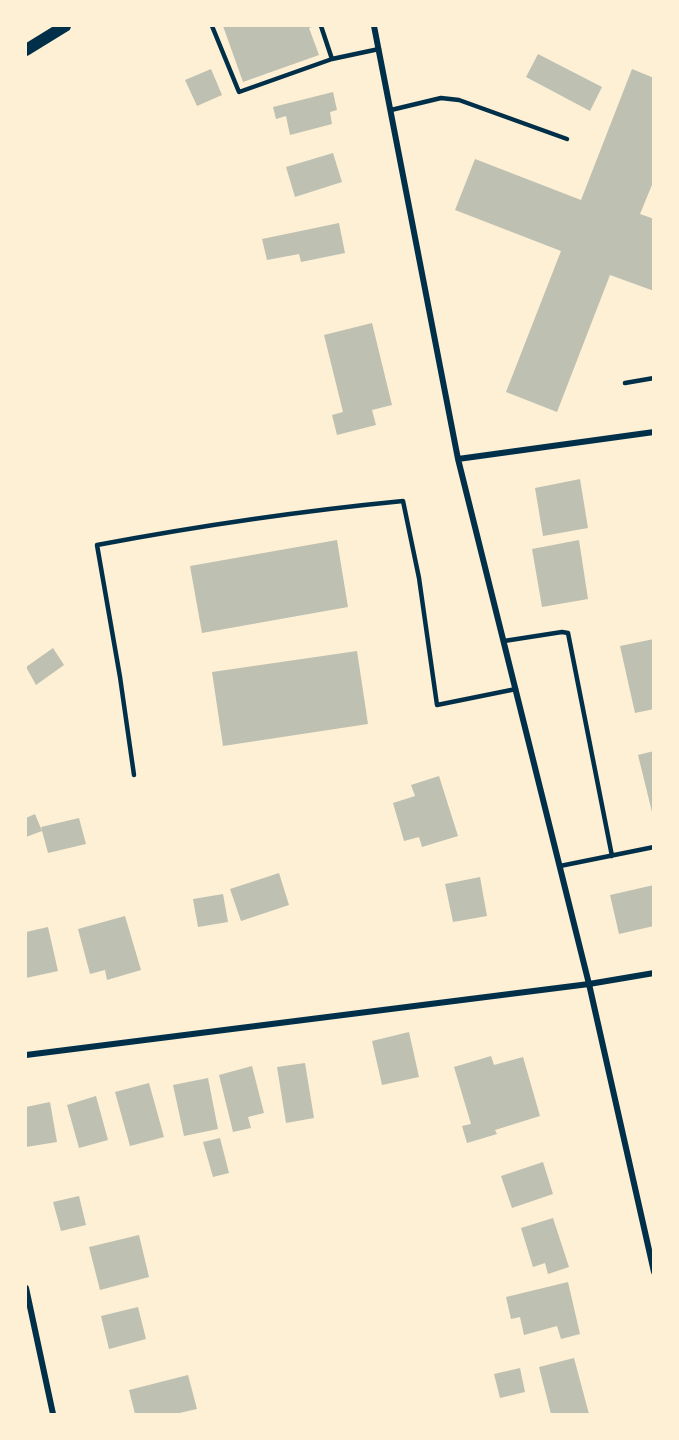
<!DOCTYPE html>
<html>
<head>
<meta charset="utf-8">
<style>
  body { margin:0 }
  #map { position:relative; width:679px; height:1440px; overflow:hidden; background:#fdf0d5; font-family:"Zilla Slab",serif }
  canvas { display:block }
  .frame { position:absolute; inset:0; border:27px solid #fdf0d5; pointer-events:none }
</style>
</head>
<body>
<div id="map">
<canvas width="679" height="1440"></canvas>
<div class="frame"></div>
</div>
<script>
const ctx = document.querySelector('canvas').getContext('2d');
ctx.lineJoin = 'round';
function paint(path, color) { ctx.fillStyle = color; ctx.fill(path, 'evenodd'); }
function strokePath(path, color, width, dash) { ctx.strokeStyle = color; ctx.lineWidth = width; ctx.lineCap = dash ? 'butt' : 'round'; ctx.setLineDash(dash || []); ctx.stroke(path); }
const building = new Path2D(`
  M223,26H314L309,28L319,55L243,82Z
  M538,54L602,87L590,111L526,77Z
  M211,69L222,95L197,106L185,80Z
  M632,69L654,78V180L640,214L654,219V291L610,275L557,412L506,392L561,251L455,210L475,159L581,200Z
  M333,92L337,110L330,112L332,124L290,135L286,116L276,119L273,107Z
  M333,153L342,182L295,197L286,167Z
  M339,223L345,253L301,262L299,254L267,260L262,239Z
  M372,323L392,405L372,410L376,425L337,435L332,415L343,412L324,335Z
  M580,479L588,528L543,536L535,488Z
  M337,540L348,607L202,633L190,566Z
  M579,540L588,599L542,607L532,549Z
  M654,639V709L635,713L620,646Z
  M53,648L64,665L36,685L26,667Z
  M357,651L368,724L223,746L212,672Z
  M654,751V816H653L638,755Z
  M439,776L458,836L422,847L419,837L404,841L393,803L415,796L411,785Z
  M35,814L42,831L26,837V818Z
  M79,818L86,844L48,853L41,827Z
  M279,873L289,905L241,921L230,889Z
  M480,877L487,916L453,922L445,884Z
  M654,885V926L619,934L610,895Z
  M223,894L228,922L198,927L193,899Z
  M125,916L141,970L107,980L105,970L90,974L78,929Z
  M48,927L58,971L26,978V932Z
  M409,1032L419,1077L382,1085L372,1041Z
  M491,1056L494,1065L523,1057L540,1116L495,1130L497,1134L467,1143L462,1126L471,1124L454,1067Z
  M305,1063L314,1118L286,1123L277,1067Z
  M252,1066L264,1113L248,1117L251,1128L233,1132L219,1075Z
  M208,1078L218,1129L184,1136L173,1085Z
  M149,1083L164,1137L130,1146L115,1092Z
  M96,1096L108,1140L79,1148L67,1105Z
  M50,1102L57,1142L26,1147V1107Z
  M220,1138L229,1173L213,1177L203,1142Z
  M543,1162L553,1194L512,1208L501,1176Z
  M79,1196L86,1225L61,1231L53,1202Z
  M553,1218L569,1267L548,1274L545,1263L533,1267L521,1228Z
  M139,1235L149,1277L100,1290L89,1247Z
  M568,1282L580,1334L561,1339L557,1326L524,1335L520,1317L511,1319L506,1297Z
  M138,1307L146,1339L109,1349L101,1316Z
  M574,1358L589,1414H551L539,1367Z
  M520,1368L525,1392L500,1398L494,1374Z
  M188,1375L197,1409L175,1414H135L129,1390Z`);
const service = new Path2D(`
  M212,26L239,92L332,59L321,26
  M332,59L379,49
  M391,110L441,98L459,100L567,139
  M625,383L654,378
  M504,641L562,632L568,633L612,856
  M134,775L120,677L97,545C198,526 300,511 403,501L419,578L437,705L516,689
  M560,866L654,847`);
const minor = new Path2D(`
  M374,26L458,459L589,984L654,1272
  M458,459L654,432
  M26,1055L589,984L654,973
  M26,1288L53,1414`);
const secondary = new Path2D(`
  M26,50L65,26`);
paint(building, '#bec0b2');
strokePath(service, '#003049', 4.5);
strokePath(minor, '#003049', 6);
strokePath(secondary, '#003049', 12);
</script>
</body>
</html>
